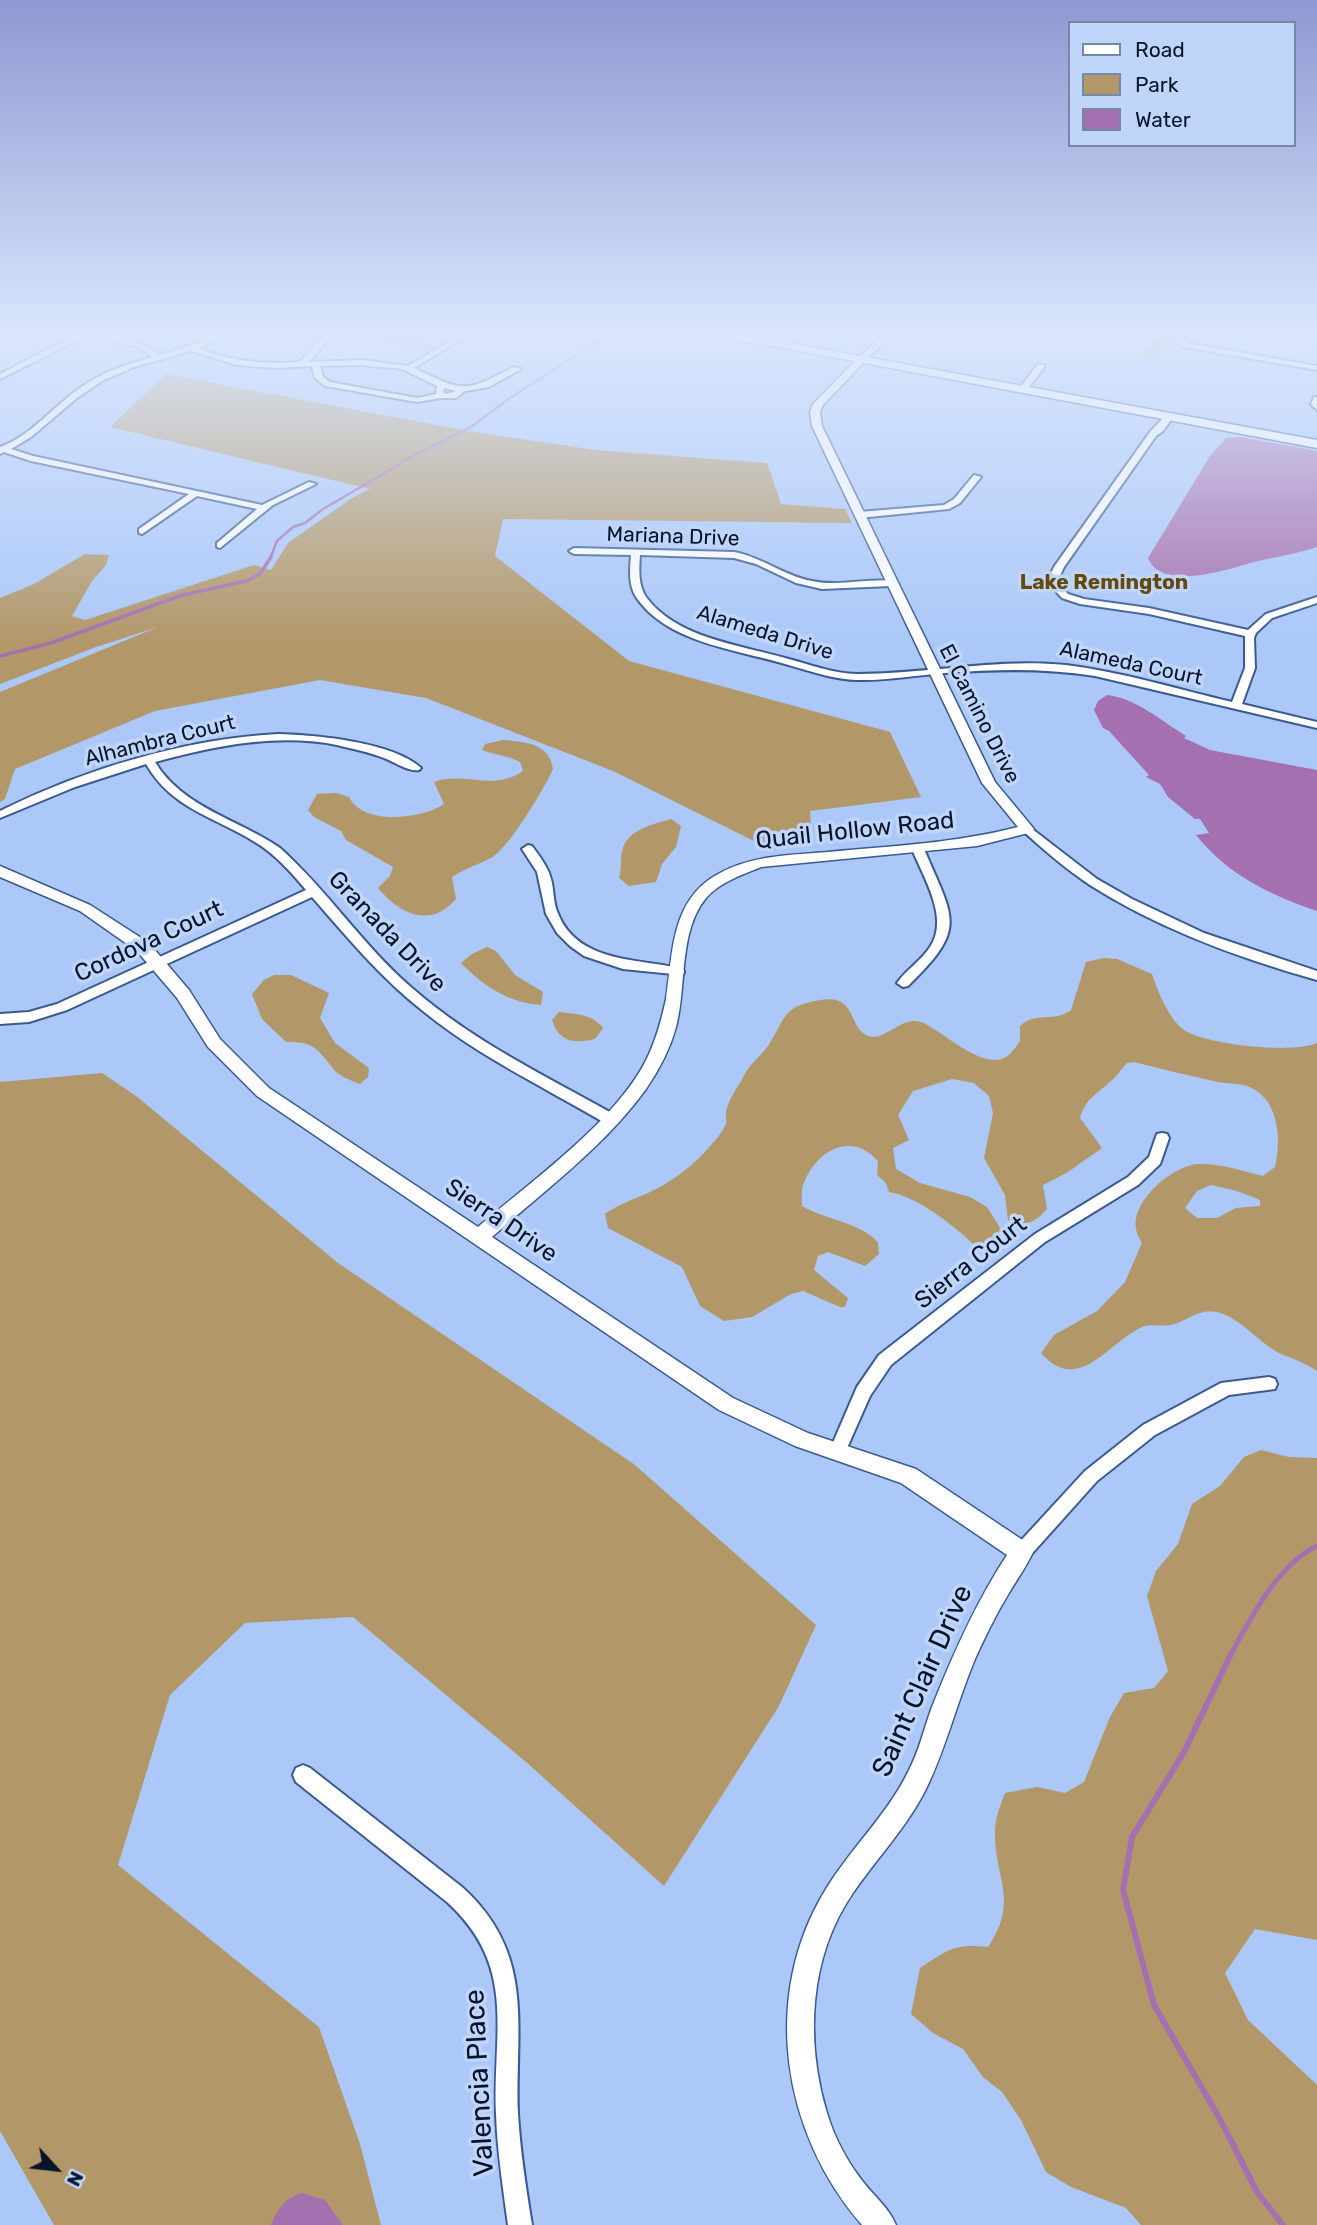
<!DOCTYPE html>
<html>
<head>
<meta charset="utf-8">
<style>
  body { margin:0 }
  #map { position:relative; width:1317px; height:2225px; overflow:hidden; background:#abc8f9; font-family:Rubik,sans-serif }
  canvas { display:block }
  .legend { position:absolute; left:1068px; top:21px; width:228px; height:126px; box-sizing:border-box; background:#bfd5fa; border:2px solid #7688a7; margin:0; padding:9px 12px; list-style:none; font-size:21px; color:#08142a }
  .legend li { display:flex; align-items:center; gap:14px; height:35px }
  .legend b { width:35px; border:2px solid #7688a7 }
  .north { position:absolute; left:21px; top:2134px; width:70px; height:70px; -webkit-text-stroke:5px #bfd5fa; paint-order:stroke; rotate:117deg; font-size:19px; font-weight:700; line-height:28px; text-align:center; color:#08142a }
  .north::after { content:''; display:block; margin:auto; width:24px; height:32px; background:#08142a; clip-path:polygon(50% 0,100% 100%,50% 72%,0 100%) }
</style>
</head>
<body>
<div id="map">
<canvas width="1317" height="2225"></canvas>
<ul class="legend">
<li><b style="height:9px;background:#fff"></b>Road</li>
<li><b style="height:19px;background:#b29768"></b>Park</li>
<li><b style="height:19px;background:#a570b0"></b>Water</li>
</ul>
<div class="north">N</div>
</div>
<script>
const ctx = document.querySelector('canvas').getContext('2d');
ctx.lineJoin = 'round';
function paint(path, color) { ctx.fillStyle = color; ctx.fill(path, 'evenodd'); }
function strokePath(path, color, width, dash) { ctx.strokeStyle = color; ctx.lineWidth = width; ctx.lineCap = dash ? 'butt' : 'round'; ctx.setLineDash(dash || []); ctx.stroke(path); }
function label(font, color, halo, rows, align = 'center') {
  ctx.font = font + ' Rubik,sans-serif'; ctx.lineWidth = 7; ctx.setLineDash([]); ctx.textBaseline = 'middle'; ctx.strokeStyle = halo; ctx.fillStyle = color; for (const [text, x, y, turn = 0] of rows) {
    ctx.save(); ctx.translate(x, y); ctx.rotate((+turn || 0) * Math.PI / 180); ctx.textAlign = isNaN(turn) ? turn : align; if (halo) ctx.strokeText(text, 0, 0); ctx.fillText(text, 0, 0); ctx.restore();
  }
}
const green = new Path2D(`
  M343,332H409L429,335L422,341L442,346L435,351Z
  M1166,332H1177L1172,340L1176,346L1164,347L1159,359L1154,362L1141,358L1154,339Z
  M166,374L468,431L596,450L767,463L781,504L845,509L852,523L503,519L495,556L629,661L890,732L921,797L810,811L812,844L772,850L613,771L426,698L320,680L155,711L15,769L5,799L0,802V692L158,627L96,647L0,684V598L34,584L85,554L109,555L106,565L92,581L72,616L85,620L254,565L271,570L288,543L352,498L370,489L110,427Z
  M503,740C526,742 549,743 553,769C544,789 509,848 491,858C477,865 466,868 452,877L456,899C430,929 400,914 378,888L390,876L393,867L346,840L341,831L314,817L308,810L317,794L336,793L349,797C363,826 422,819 444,804L434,782C465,771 493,792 523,771L520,762C507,755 495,755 482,750L485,744Z
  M671,819L681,826L676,847L662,864L656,882L629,886L619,878C622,869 620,860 622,851C627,829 654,824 671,819Z
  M487,947L496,951L515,975L543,992L541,1005C509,1003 482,985 461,963L472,954Z
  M1104,958L1117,959L1152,974C1157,990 1170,1021 1184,1030C1207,1045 1292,1054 1317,1043V1371C1304,1362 1293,1359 1279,1353C1258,1342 1241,1318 1217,1312C1199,1308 1187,1321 1171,1325C1161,1327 1149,1323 1140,1328C1106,1345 1078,1395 1041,1353L1054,1335L1097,1311L1125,1282L1142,1243C1140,1239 1136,1233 1136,1228C1132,1200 1173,1165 1199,1164C1219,1163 1243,1171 1263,1176L1275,1167C1282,1138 1279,1095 1244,1085C1236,1083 1226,1084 1218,1082C1190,1076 1162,1069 1134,1062L1127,1063C1122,1068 1118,1075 1112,1080C1099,1093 1085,1098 1080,1118L1102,1148L1068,1172L1043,1185L1047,1209C1033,1224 1027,1226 1008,1220L1005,1195L984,1158L993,1113L989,1096L974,1083L952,1079L913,1091L898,1115L909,1140L893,1148L896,1169L920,1183L970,1197L987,1207L1007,1239L998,1250L985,1256C964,1233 919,1196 889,1192L886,1183L877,1175L878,1161C851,1130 815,1151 803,1185C801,1191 802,1200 802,1206C826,1220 859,1222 878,1242L879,1254L865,1266L828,1252L818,1256L814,1270L848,1298L845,1307H840L803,1291L791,1294L752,1317L724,1321L700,1306L682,1267L608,1228L605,1214C619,1204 632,1200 648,1193C668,1184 689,1169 704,1153C710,1146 724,1132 726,1123C727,1120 725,1116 726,1112C728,1100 739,1085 745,1074C751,1062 764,1054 771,1041C787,1014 785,1006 820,1000C857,994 847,1024 866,1035C884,1044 900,1015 921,1022C942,1030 982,1071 1006,1057C1012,1053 1016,1047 1020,1041V1026C1036,1011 1054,1023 1071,1010L1086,962ZM1211,1185L1237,1191L1260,1200V1206L1236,1208L1217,1218H1197L1185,1208L1197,1191Z
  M274,975H291L329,993L320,1018L335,1043L369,1068L368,1077L360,1084C350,1080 338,1076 332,1067C316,1047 313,1042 286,1042L262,1019L252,994L264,980Z
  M559,1012C575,1014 593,1014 603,1028L595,1039C574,1044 559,1042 552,1020Z
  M102,1073L136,1096L338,1263L635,1465L816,1625L779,1706L664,1886L526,1762L353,1617L245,1623L170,1695L118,1865L319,2027L360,2144L381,2225H54L0,2131V1082Z
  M1261,1450L1289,1457L1317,1458V1940L1255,1929L1225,1973L1248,2020L1317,2085V2225H1141L1126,2208L1071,2187L1046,2172L1021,2120L1002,2092L983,2077L963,2049L933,2033L911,2014L920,1968C947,1950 955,1943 988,1947C1020,1900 994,1879 995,1830C995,1818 1001,1804 1005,1793L1037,1787L1065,1793L1084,1782L1110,1717L1124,1693L1154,1688L1168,1671L1147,1596L1156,1571L1178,1544L1192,1504L1220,1486L1244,1457Z`);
const water = new Path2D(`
  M1241,437L1317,451V547C1296,554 1275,557 1254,562C1230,569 1161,592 1148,558L1210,456L1226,438Z
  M1107,695C1135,698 1162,721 1186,736L1184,738L1210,750L1317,770V911C1270,895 1228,875 1196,835L1209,833L1200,819H1195L1168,797L1160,784L1146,777L1149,775L1109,731L1103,728L1094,710L1098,701Z
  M302,2193L325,2200L343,2225H271C277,2209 285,2198 302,2193Z`);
const streamFar3 = new Path2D(`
  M403,461L471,427L510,398L612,332
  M270,559L277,541L293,527L305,523L323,509L400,464`);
const streamFar2 = new Path2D(`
  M0,656L51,643L179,596L246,581L260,574L271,557`);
const streamFar1 = new Path2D(`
  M1230,1656C1250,1619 1278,1564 1317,1546`);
const stream = new Path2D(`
  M1231,1654L1184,1752L1132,1837L1123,1890L1154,2005L1220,2119L1257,2192L1283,2225`);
const minor = new Path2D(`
  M81,332C107,332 139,339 160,355L195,344L225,332H233L198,348C232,362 264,364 300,362L327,332H334L309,362L362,360L408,366L466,332H473L414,368C464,392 464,393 514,367L521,369L489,387L465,391L456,398H441L417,402L325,386L315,378L312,366L278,368L237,365L191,351L134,367L102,381L77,398L31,437L11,449L33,456L262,505L309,482L316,484L273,505L220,548L217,547V543L257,509L197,496L142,534L139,533V529L189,494L31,461L4,452L0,454V447C33,435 54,405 83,386C104,371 128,364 153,357L139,347L88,335L0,379V374ZM362,365L402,369L437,386L436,394L417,398L330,382L323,377L320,366ZM444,388L456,391L446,394L443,392Z
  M886,332H894L865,361H859V357Z
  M1181,332H1188L1183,339L1188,343L1317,366V370L1183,347L1175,340Z
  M1038,364L1045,366L1026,391H1020L1019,389Z
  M1314,397H1317V410L1311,404Z
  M1166,415L1173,417L1163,431L1156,436L1064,567L1057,582L1068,594L1084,599L1149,608L1248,630L1266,614L1317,597V603L1272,618L1256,633L1254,638L1255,668L1242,704L1317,722V728L1095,676C1045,668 997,669 946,673C917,675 886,681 856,680C830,679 804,669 778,662C731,649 666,641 636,597C628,584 630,569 631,555L574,554L569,551L574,548L734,552C762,557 784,576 812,581C839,587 867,578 894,581L896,583L891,586L822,589L796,583L756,564L734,558L640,555C639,569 638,585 646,597C676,638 740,645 785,658C809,664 833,674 858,674C928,674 996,658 1066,665C1122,672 1177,689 1232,702L1245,668V636L1149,614L1080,604L1062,598L1047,582L1054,567L1150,432Z
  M974,475L981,477L960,503L949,509L859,518L855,515L859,512L944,505L954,499Z
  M278,734C316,735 393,742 421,768L419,770C408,772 395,762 384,758C369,752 353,749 337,745C276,733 214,746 155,762C183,808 238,819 280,848C328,891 363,946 412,988C472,1041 546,1076 615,1115L617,1119L615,1123H605C544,1087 478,1056 423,1011C381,978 347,937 312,897L67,1010L29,1022L0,1024V1014L29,1012L57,1004L306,890C291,872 275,854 255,842C213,816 172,809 146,764L75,787L0,818V811C85,769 184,739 278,734Z
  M1027,825L1097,879L1132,899L1204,933L1317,971V980C1239,958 1159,929 1090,885C1066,869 1044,850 1023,831V827Z
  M528,845L532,846C540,857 548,867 551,879C554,889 553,901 557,911C576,964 639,958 683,969L684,972L683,975L623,969L584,956L570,946L557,933L546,914L537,872L522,849Z
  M918,845L924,849C954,920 968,928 908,986L903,987L897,983C906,970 921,961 930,947C950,918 923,877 912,849Z
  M1162,1133L1167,1134L1169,1138L1160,1164L1138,1185L1045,1242L891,1365L870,1396L843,1457L837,1459L831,1457L829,1452L857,1387L879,1355L1035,1234L1128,1177L1149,1157L1157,1134Z
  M1269,1377L1275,1379L1277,1384L1275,1389L1229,1395L1155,1435L1097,1481L1028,1558L1022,1560L1016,1558L1013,1552L1016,1546L1085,1471L1143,1425L1221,1383Z
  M303,1765L310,1768L462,1887C536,1954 515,2025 518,2113C520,2150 526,2188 532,2225H508C503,2188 497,2150 496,2113C493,2029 517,1966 447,1902L296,1782L293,1775L296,1768Z`);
const tertiary = new Path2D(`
  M859,357L867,359L823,405L820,412L822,426L995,782L1034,829L1032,832L977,846L761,867C742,875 720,882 706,898C678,932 687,987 676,1027C670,1049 659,1070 646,1089C604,1147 545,1190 492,1237L733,1398L808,1433L916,1469L1030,1545L1033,1552C1027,1566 1017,1579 1009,1593C996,1614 985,1637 975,1659C957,1702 946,1748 926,1789C907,1827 877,1858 853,1893C809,1957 805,2040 827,2113C834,2137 848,2163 864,2183C875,2197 889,2208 896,2225H862C782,2133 760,1996 826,1889C851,1848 887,1815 908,1772C919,1752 924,1728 932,1707C953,1654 976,1602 1007,1555L901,1483L795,1446L719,1410L257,1096L208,1047L177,998L137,951L80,911L0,877V866L90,905L149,943L189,990L220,1039L269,1088L478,1227C531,1181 620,1119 649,1054C657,1036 662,1018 666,999C673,952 671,898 720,873C753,855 791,855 828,852C892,846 956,843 1018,827L982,783L812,426L810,412L813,404Z`);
const secondary = new Path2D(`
  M689,332H715L773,340L1317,440V448L773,346L695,335Z`);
const farStreetnames = [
  ["Mariana Drive",673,537,2],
  ["Alameda Drive",765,633,17],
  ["Alameda Court",1131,664,12],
  ["El Camino Drive",979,714,63],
  ["Alhambra Court",160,741,-14]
];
const farNeighbourhoodnames = [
  ["Lake Remington",1104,583]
];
const streetNames = [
  ["Quail Hollow Road",855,831,-6],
  ["Granada Drive",387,932,46],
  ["Cordova Court",149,942,-25],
  ["Sierra Drive",501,1221,34],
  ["Sierra Court",971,1263,-38]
];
const nearStreetnames = [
  ["Saint Clair Drive",923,1681,-66],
  ["Valencia Place",480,2083,-93]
];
paint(green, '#b29768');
paint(water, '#a570b0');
strokePath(streamFar3, '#a570b0', 2.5);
strokePath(streamFar2, '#a570b0', 3.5);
strokePath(streamFar1, '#a570b0', 5);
strokePath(stream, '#a570b0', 6);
strokePath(minor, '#3b5a90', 4);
strokePath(tertiary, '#3b5a90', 3);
strokePath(secondary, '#3b5a90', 3);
paint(minor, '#fff');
paint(tertiary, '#fff');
paint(secondary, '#fff');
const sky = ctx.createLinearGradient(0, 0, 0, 643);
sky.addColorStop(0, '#8d99d2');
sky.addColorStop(0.52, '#d9e6fc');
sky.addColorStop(1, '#d9e6fc00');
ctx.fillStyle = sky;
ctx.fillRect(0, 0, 1317, 643);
label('21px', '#08142a', '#bfd5fa', farStreetnames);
label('bold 21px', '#64480e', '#bfd5fa', farNeighbourhoodnames);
label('24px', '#08142a', '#bfd5fa', streetNames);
label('28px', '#08142a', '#bfd5fa', nearStreetnames);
</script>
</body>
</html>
